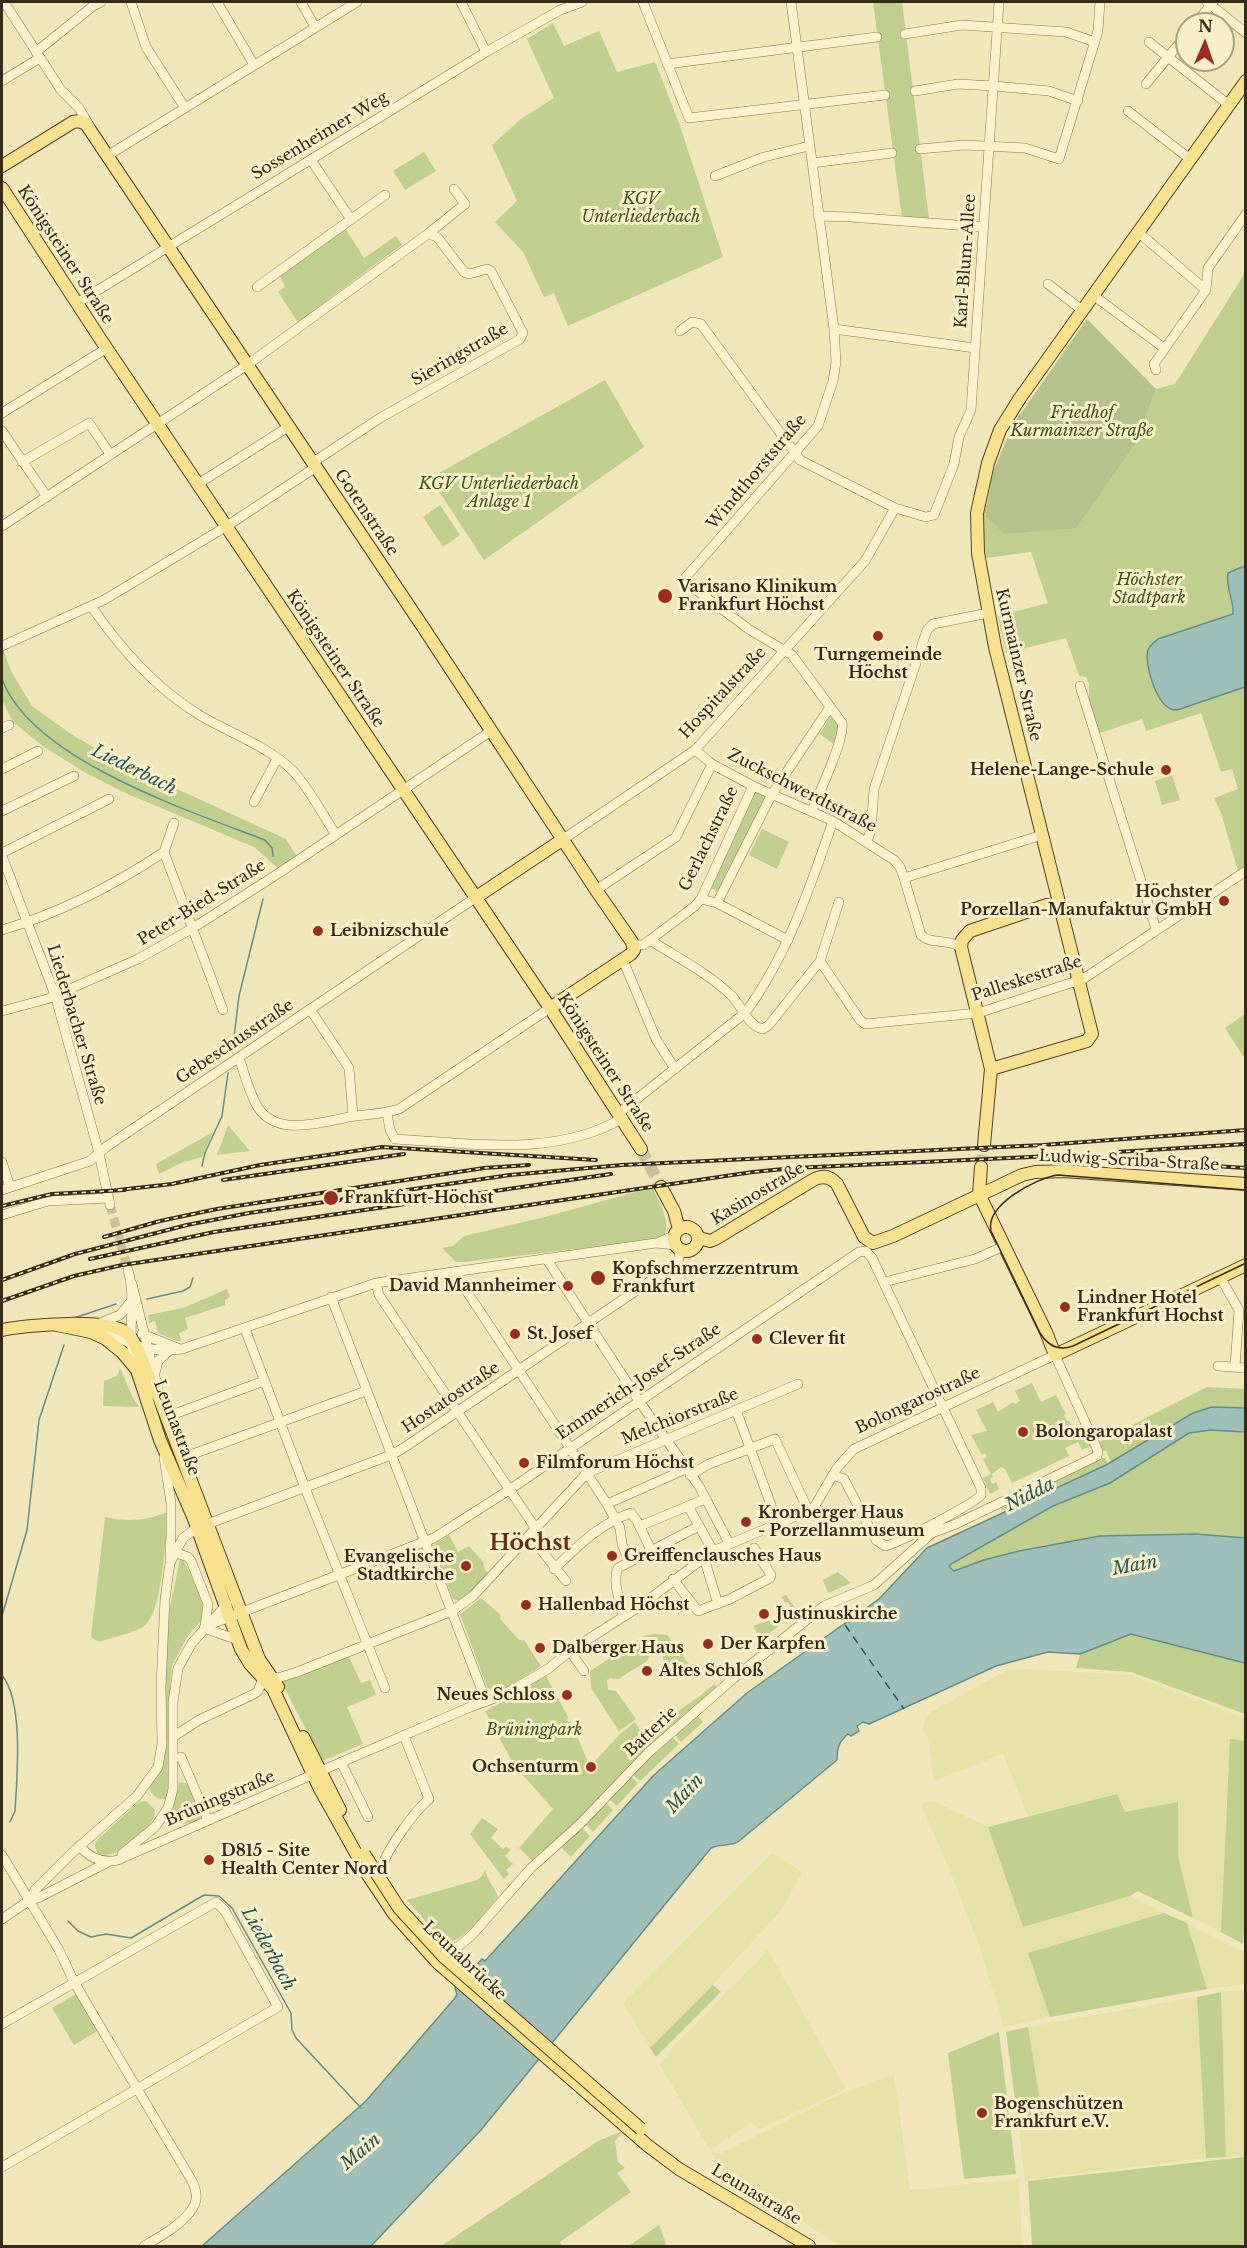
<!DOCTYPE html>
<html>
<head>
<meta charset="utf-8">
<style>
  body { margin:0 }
  #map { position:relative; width:1247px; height:2248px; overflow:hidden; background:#f0e6ba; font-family:"Libre Baskerville",serif }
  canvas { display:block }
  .frame { position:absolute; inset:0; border:3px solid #362a1a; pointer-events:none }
  .north { position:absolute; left:1175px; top:12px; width:60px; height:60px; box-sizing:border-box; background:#f7efca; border:2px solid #aaa084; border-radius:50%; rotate:2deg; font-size:16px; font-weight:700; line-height:24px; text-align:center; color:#362a1a }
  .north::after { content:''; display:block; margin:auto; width:21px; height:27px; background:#9a2c20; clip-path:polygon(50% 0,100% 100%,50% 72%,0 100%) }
</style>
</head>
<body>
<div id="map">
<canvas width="1247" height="2248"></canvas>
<div class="frame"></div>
<div class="north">N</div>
</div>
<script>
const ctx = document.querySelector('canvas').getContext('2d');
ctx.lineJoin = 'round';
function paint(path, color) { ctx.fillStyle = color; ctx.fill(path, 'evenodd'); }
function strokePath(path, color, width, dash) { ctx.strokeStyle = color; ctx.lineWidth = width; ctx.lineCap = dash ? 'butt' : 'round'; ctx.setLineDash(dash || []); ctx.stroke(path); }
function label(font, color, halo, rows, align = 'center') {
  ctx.font = font + ' "Libre Baskerville",serif'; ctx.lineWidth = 6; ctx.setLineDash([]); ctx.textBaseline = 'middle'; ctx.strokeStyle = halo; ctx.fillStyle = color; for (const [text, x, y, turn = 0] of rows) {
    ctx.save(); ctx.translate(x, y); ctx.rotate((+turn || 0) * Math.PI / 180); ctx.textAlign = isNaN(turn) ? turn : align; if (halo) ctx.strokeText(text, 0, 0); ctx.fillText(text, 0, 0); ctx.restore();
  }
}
const farmland = new Path2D(`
  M1025,1669L1130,1675L1245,1718V1741L1230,1740L1221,1932L1193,1918L1178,1856V1803L1124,1812L1117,1794L1028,1817L1003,1754L934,1781L928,1738L922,1730L929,1713L1005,1671Z
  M925,1802H936L988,1827L1023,1927L1130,1896L1164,1913L1029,1953L1050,2017L1004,2027L979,1945L948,1866L921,1805Z
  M772,1853L801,1871V1874L782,1909L713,1985L650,2048L623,2003Z
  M1187,1923L1245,1952V1984L1207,1989Z
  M768,1950L846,2089L760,2129L750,2123L712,2149L708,2147L660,2065L673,2047Z
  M1245,1989V2156L1226,2157L1221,1992Z
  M1197,1997L1206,2158L1025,2180L1018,2121L1043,2119L1028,2027Z
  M894,2074L910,2190L1019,2179L1022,2246H840L718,2167L711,2152L721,2153L831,2098Z`);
const green = new Path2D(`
  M873,2H902L929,219L902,218Z
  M553,23L564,46L599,31L617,72L655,62L679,123L723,257L568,326L554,293L544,297L523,252L495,222L517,201L492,145L521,119L554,98L527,39Z
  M424,152L436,171L405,190L393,171Z
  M345,228L364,258L396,236L402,245L331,297L299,324L278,292L285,287L280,276Z
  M1245,273V866L1238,871L1221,813L1214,798L1238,789L1232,769L1221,772L1201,713L1146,731L1142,719L1100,733L1089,709V684L1086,677L1079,676L1066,638L1006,653L998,616L1048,603L1031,552L986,558L982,532V507L987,504L985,516L1137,441L1156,389L1175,384Z
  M605,380L644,447L484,560L430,478Z
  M440,505L460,535L443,547L423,517Z
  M2,646L11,671L32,706L74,736L127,766L286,839L298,858L280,870L254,847L123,792L86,773L44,747L13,722L2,700Z
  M832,713L840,722L835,745L820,734Z
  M1172,775L1180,800L1162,805L1155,781Z
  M755,792L767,797L718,894L714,889H707Z
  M762,829L789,842L777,869L749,855Z
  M1245,1014V1055L1243,1056L1225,1028Z
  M228,1125L250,1151L217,1155Z
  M213,1132L202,1157L181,1163L159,1174L156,1164Z
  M653,1189C660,1204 672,1223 663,1239L464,1262H456L442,1248L453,1246L464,1236L545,1217L639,1191Z
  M227,1289L230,1297L225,1300V1305L185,1318L188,1329L179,1333L181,1341H177L158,1333L155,1321L149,1323L148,1315L183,1308Z
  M120,1368L133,1398L139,1407L103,1406L104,1381L117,1376Z
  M1032,1383L1041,1402L1056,1395L1066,1414L1064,1415L1067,1421H1069L1076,1434L1084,1430L1091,1446L1082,1450L1078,1442L1065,1448L1069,1456L1012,1483L1005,1469L1001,1467L992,1474L993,1477L990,1479L992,1484L996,1482L999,1489L990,1494L983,1478L991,1474L983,1459L987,1457L985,1453L982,1455L971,1435L987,1431L976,1410L993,1402L998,1412L1013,1402L1014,1404L1020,1401L1015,1391Z
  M1207,1387L1245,1389V1408L1212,1407L1193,1413L1111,1462L1106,1451L1101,1450L1097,1443Z
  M1210,1430L1245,1432V1539C1145,1530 1049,1535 953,1571L949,1568L951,1564L1053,1506L1110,1483L1189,1433Z
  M1100,1458H1105L1108,1464L1002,1511L1000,1506Z
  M167,1512C166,1535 163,1615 143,1627C130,1634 113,1637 99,1642L91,1637L105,1517C126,1522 147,1521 167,1512Z
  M449,1535L458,1552L469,1546L483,1562L485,1570L489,1574L460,1601L453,1599L432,1546Z
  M180,1559L184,1561L205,1605L201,1621L189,1634L172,1665L170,1685V1784L167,1799C157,1800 153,1797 149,1788L160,1772L165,1661L170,1607Z
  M838,1572L851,1583L828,1593L823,1580Z
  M786,1595L796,1609L789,1614L790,1617L761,1640L753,1626L777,1618V1615L789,1612L790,1607L789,1603L785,1602L781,1597Z
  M481,1598L501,1615L500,1619L519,1640H524L541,1666L498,1693L493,1692L487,1687L460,1614Z
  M656,1634L667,1635L691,1667L674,1677L664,1662L662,1654L658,1653L650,1655L647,1661L618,1679L610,1678L607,1680L608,1690L616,1691L636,1719L619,1731L591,1688L590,1671L646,1635Z
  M1131,1634L1245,1663V1714L1131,1672L1076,1668L1080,1654Z
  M349,1657L361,1683L370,1680L376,1695L347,1707L363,1744L322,1761L281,1681Z
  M545,1674L568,1717L567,1721L571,1722L589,1764L587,1768L591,1772L595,1769L593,1764L595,1761L619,1735L635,1722L640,1731L646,1733L700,1696L714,1684L718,1688L545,1853L542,1851L532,1860L519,1848L553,1809L514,1765L485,1711L520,1693Z
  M695,1713L703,1722L681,1742L674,1734Z
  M671,1736L679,1744L640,1781L632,1774Z
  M1230,1739L1245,1741L1246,1903L1243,1944L1221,1932Z
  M630,1776L638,1783L617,1806L609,1799Z
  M180,1782L189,1784L200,1809L201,1821C189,1825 180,1825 170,1816L176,1788Z
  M1117,1794L1125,1812L1178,1802V1856L1193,1918L1138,1891L1130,1896L1023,1927L988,1827Z
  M146,1801L155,1810C156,1829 116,1863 97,1853L95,1844L97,1840L139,1802Z
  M605,1802L613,1810L593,1832L585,1823Z
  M482,1818L498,1829L491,1838L503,1849L506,1847L511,1849L505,1856L513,1864L506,1870L509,1874L504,1879L470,1834Z
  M580,1826L590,1836L571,1857L559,1845Z
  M485,1870C488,1882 493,1884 498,1897C483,1913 469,1937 447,1943L442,1940L407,1900L477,1880L483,1875Z
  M1164,1913L1187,1923L1207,1989L1050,2017L1028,1953Z
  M713,1985L721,1992L656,2057L650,2048Z
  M1221,1992L1226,2157L1206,2158L1197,1997Z
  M78,1993L99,2030L74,2045L52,2008Z
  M1028,2027L1043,2119L1018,2121L1006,2032Z
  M999,2032L1016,2174L964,2179L948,2053Z
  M620,2132L622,2133L615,2141L618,2162L625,2168L617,2173L631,2192L560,2242L562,2246H441L598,2141Z
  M1245,2157V2246H1032L1028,2181Z
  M659,2225L667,2246H629Z`);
const cemetery = new Path2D(`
  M1087,319L1156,389L1137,441L1076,528L1005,534L985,516L992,475L1012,426Z`);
const water = new Path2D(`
  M1242,567H1246L1245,687L1183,708C1181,709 1176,710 1174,710C1157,707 1144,665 1148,650C1150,645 1154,643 1158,639L1233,614C1234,599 1225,587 1228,573Z
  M1212,1407L1245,1408V1432L1210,1430L1189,1433L1110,1483L1053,1506L951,1564L949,1567L954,1571L984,1560L1019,1551L1100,1536L1196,1534L1245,1538V1663L1131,1634L1080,1654L1048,1652L996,1666L869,1724L863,1722L857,1726L859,1731L851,1736L848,1734C839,1742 837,1747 837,1760L739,1841C732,1847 721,1843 711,1848L481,2130L371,2246H202L366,2101L455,1998L457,1994L455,1988L482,1959L485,1961L654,1775L747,1693L879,1599L927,1548L1106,1465L1193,1413Z`);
const stream = new Path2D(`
  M2,679C32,760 190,811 265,840L272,848L273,856
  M232,1053L239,996L263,899
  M202,1166L205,1153L222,1116L228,1073
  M147,1299L183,1291L190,1287L193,1278
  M74,1318L116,1304
  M2,1616L27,1530L39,1420L64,1345
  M2,1675C24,1703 17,1776 15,1811L10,1822
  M68,1921L78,1931L91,1937L106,1934L131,1938L204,1895L219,1896L232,1908L291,2013L292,2030L296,2038L361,2108`);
const ferry = new Path2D(`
  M845,1625L904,1709`);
const minorTunnel = new Path2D(`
  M110,1205L128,1270`);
const majorTunnel = new Path2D(`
  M641,1149L661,1187
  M981,1167L984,1145`);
const minor = new Path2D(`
  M4,2L61,90L79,108L90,127
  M131,2L146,47L185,108
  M217,2L254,65
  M301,2L315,27
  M461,2L486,52
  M643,2L689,118L885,95
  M791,2L834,329L836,362L833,381L818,426L686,577L688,584L750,630L792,655L842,723C846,737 818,795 812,811
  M1207,2L1246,33
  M1195,24L1213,2
  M905,34L962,25L1066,32L1095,42
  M1149,42L1229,105
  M36,52L93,6L101,2
  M667,64L877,37
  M2,81L40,58
  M1146,84L1187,34
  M915,91L958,84L994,86L1049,91L1078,101
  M1128,111L1190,159
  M920,149L964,145L1025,148L1059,159L1098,31L1100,2
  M107,156L357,2
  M311,160L350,218
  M812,163L892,153
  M715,176L764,157L809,146
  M818,216L850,217L983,227
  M1138,232L1206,290
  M1048,284L1082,310
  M257,287L385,195
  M1093,295L1164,348
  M77,303L486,52L560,10L582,2
  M834,329L975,348
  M680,331L692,322L701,324L800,460L895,508L926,517L934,515L954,464L959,437L971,410L999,2
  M1156,370L1154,364L1206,290L1208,268L1246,214
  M2,413L107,348
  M2,431L47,497
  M22,462L89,423L110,454
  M312,463L380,418L520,339L523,333L491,271L487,269L469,274L464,272L438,238L429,233
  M198,484L288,427
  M2,526L247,365L429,233L465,204L454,189
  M91,606C121,649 155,688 201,716C230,733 267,746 292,770C306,783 324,817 336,835
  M2,646L104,600L227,526L316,467
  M1080,686L1156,929
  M2,728L9,725
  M695,750L712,764L753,786L833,821L894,860L900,867L904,878L921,935C931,945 947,938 961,947
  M2,769L38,751
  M254,802L277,759
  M2,811L74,776
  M174,823L164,852L223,1010
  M562,840L695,750L865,561L895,508
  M867,841L871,830L874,789L927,630L933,624L988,613
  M2,853L109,799
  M2,856L55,995L99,1153L110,1205
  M904,878L1042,835
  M596,890L676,837L712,764
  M701,899L717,903L788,940
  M717,903L772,794L830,707
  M2,930C60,913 113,886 164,852
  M650,940C678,958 708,973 732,996C742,1007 748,1026 763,1029L769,1025L820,961L839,902
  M634,945H643L650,940L695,906L701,899L753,786
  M623,960L656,1039L675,1069
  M820,961L860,1020L865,1024L978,1013L1083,979L1246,871
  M310,1009L349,1068L353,1116
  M2,1011L47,999L138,959L193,928L279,873L491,731
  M239,1058C244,1072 248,1088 255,1102C271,1137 315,1124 344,1118C363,1114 382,1115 399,1109L550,1008
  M387,1113L390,1130L395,1139C470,1143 555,1158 623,1118
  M619,1113L745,1013C787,956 810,888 833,821
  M2,1162L10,1187
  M2,1190L90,1161L106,1147L475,898
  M2,1215L48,1201L109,1198
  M659,1242L675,1235
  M546,1258L639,1401L699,1486L729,1543
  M128,1270C137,1301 126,1334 135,1365
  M454,1272L607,1504L620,1528L622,1544L629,1561
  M1220,1277L1239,1310L1235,1367
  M884,1282L975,1259L1004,1246
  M376,1283L379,1295L536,1529
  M132,1284L158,1389
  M331,1297L486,1701
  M98,1324L120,1315L132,1300
  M245,1329L307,1493L385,1688
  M94,1330C108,1332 118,1338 130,1343C146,1350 165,1351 182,1349L376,1283L656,1243L676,1245
  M142,1334L180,1349
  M1218,1366L1246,1368
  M155,1373L158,1361L169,1351
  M736,1410L771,1505L775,1525
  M166,1417L264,1381
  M182,1458L366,1391
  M690,1475L709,1464L775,1439L809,1512
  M833,1475L844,1479L876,1540L885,1546C897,1544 974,1504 981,1495V1488L872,1258L866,1251
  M607,1504L686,1469
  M688,1506L713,1551
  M640,1526L705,1499
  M530,1536L566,1581
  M176,1553L188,1557L191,1561L208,1604L205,1626
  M704,1558L718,1604
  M170,1563L183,1538L197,1528L391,1455L402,1449L674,1265L678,1261L681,1250
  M554,1569C578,1546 599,1524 631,1513L637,1521L651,1550
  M673,1579L698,1611L730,1599L770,1578L771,1575L754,1548
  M623,1615C620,1601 612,1581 618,1568L699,1526
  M204,1628L214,1623L434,1538L509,1490L859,1252L866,1251
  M204,1628L238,1640
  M570,1651L584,1671
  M272,1677L278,1678L297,1672L452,1611L473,1596L587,1473L798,1384
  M173,1737L199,1720L254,1694L258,1691L263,1679
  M181,1757L208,1820
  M341,1762L368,1817
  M79,1846C90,1858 102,1864 118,1860L330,1767L468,1708L503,1695L548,1669L570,1651L640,1606L713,1551L813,1509L837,1468L854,1449L1055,1355L1098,1451L1097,1456L956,1524L932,1533L874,1585L824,1606L734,1678L648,1753L580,1824L531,1868L472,1935L459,1946L448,1949L432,1944
  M122,1854L155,1827L168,1808L173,1789V1702L178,1668L192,1643L227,1604
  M2,1855L59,1950L74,1982L104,2033L192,2181C195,2187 197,2193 196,2200C192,2219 160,2237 144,2246
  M382,1882C382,1877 381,1871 382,1867C387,1849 415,1811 429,1799L404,1736
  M30,1900L35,1890L74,1851L137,1796L158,1767L162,1744L161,1686L165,1599L170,1563L171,1531V1503L164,1457
  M2,1919L30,1900L38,1898L110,1861
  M2,2024L216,1902L225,1911L278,2007L2,2167`);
const major = new Path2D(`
  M2,166L73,122L79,121L86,124L423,627L596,890L632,942L634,950L631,954L550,1008
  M2,188L101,340L550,1008L641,1149
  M475,898L562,840
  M991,1069L1087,1041L1092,1034L995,647L978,553L977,513L988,463L1000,430L1020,398L1246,81
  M984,1145L991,1069L961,947L962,940L970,931L1047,905
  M981,1167L979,1194L1046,1332L1055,1355L1246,1265
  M661,1187L674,1211L679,1229
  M674 1239a12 12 0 1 1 24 0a12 12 0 1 1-24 0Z
  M699,1238L710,1241L715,1239L813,1180C822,1175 830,1176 837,1184L864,1237L873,1243L893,1236L1022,1175L1035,1172L1064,1171L1246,1184
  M57,1325L91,1332L106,1339L122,1352L137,1370L160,1440L194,1519L241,1649L250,1664L273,1689L319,1787L368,1875L394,1914L438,1963L647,2145L679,2169L809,2246
  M2,1330C24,1325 115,1317 129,1335C143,1353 146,1378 159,1397L259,1659L278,1687
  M303,1737L340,1810`);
const tram = new Path2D(`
  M1246,1190L1058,1175C1036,1178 985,1205 991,1231L1040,1333C1048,1346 1059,1351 1073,1346L1246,1263`);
const rail = new Path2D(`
  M1117,1152L1246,1144
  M223,1180L404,1154
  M118,1190L172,1184L260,1165L382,1147L596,1160
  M2,1206L52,1194L125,1190
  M104,1237L160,1221L217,1209L484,1168L529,1165
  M90,1259L214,1232L611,1174
  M2,1280L75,1254L187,1225L249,1213L510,1175L622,1165L1043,1145L1246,1130
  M2,1301L74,1276L122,1265L753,1172L794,1168L1052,1156L1246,1168`);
const majorBridge = new Path2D(`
  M364,1854L399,1908L444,1957L641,2129`);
const markers = [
  [665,596,8,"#9a2c20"],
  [878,636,6,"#9a2c20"],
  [1166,770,6,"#9a2c20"],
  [1224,901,6,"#9a2c20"],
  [318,931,6,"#9a2c20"],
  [331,1198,8,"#9a2c20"],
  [598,1278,8,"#9a2c20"],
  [568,1286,6,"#9a2c20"],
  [1065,1307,6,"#9a2c20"],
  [515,1334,6,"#9a2c20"],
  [757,1339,6,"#9a2c20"],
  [1023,1432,6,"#9a2c20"],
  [524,1463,6,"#9a2c20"],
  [746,1522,6,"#9a2c20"],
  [612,1556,6,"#9a2c20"],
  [466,1566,6,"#9a2c20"],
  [526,1605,6,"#9a2c20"],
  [764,1614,6,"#9a2c20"],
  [708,1644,6,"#9a2c20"],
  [540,1648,6,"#9a2c20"],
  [647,1671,6,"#9a2c20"],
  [567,1695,6,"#9a2c20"],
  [591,1767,6,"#9a2c20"],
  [209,1860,6,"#9a2c20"],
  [982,2113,6,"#9a2c20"]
];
const streetNames = [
  ["Sossenheimer Weg",320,136,-31],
  ["Königsteiner Straße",65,255,57],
  ["Karl-Blum-Allee",966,261,-86],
  ["Sieringstraße",460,355,-30],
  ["Windthorststraße",757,472,-50],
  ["Gotenstraße",366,513,56],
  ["Königsteiner Straße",335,659,56],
  ["Kurmainzer Straße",1018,665,77],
  ["Hospitalstraße",723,693,-47],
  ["Zuckschwerdtstraße",802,791,27],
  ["Gerlachstraße",709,839,-64],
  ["Peter-Bied-Straße",202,903,-32],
  ["Palleskestraße",1027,979,-18],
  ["Liederbacher Straße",76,1025,73],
  ["Gebeschusstraße",235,1042,-34],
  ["Königsteiner Straße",605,1063,57],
  ["Ludwig-Scriba-Straße",1129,1161,3],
  ["Kasinostraße",758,1194,-31],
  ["Emmerich-Josef-Straße",639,1382,-34],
  ["Hostatostraße",451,1398,-34],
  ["Bolongarostraße",918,1401,-25],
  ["Melchiorstraße",680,1417,-22],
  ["Leunastraße",176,1428,69],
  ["Batterie",651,1732,-43],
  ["Brüningstraße",220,1799,-23],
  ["Leunabrücke",464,1961,43],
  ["Leunastraße",756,2195,31]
];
const parkNames = [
  ["KGV",641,199],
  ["Unterliederbach",641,217],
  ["Friedhof",1082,413],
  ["Kurmainzer Straße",1082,431],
  ["KGV Unterliederbach",499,484],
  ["Anlage 1",499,502],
  ["Höchster",1149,580],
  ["Stadtpark",1149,598],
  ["Brüningpark",534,1730]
];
const poiNames = [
  ["Varisano Klinikum",678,587],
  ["Frankfurt Höchst",678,605],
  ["Turngemeinde",878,655,"center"],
  ["Höchst",878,673,"center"],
  ["Helene-Lange-Schule",1154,770,"right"],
  ["Höchster",1212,892,"right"],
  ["Porzellan-Manufaktur GmbH",1212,910,"right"],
  ["Leibnizschule",330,931],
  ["Frankfurt-Höchst",344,1198],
  ["Kopfschmerzzentrum",612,1269],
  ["Frankfurt",612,1287],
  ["David Mannheimer",556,1286,"right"],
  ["Lindner Hotel",1077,1298],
  ["Frankfurt Hochst",1077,1316],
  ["St. Josef",527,1334],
  ["Clever fit",769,1339],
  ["Bolongaropalast",1035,1432],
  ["Filmforum Höchst",536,1463],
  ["Kronberger Haus",758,1513],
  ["- Porzellanmuseum",758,1531],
  ["Greiffenclausches Haus",624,1556],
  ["Evangelische",454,1557,"right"],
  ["Stadtkirche",454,1575,"right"],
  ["Hallenbad Höchst",538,1605],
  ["Justinuskirche",776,1614],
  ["Der Karpfen",720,1644],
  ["Dalberger Haus",552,1648],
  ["Altes Schloß",659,1671],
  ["Neues Schloss",555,1695,"right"],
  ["Ochsenturm",579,1767,"right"],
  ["D815 - Site",221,1851],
  ["Health Center Nord",221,1869],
  ["Bogenschützen",994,2104],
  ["Frankfurt e.V.",994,2122]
];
const waterNames = [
  ["Liederbach",134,770,26],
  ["Nidda",1030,1495,-27],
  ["Main",1135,1566,-10],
  ["Main",685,1794,-47],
  ["Liederbach",268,1949,61],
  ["Main",361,2152,-40]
];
const districtNames = [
  ["Höchst",530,1544]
];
paint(farmland, '#e6e2a7');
paint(green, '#c0ce8e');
paint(cemetery, '#b6c28e');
paint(water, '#9fc0ba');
strokePath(water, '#668e88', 1.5);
strokePath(stream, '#668e88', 1.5);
strokePath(ferry, '#285557', 1.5, [8, 6]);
strokePath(minorTunnel, '#cbc09a', 9, [9, 4.5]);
strokePath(majorTunnel, '#cbc09a', 12, [12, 6]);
strokePath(minor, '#887554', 10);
strokePath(major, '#554229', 14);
strokePath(minor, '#fbf2cd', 9);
strokePath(major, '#f8e18e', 12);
strokePath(tram, '#362a1a', 1.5);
strokePath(rail, '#362a1a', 4);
strokePath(rail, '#f7efca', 1.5, [4.5]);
strokePath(majorBridge, '#554229', 14, []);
strokePath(majorBridge, '#f8e18e', 12);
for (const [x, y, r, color] of markers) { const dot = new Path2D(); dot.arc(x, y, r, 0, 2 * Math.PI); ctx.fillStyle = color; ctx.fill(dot); strokePath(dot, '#f7efca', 2); }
label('16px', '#362a1a', '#f7efca', streetNames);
label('italic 16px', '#41531f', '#f7efca', parkNames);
label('bold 16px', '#362a1a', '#f7efca', poiNames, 'left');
label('italic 18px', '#285557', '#f7efca', waterNames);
label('bold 22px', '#652f16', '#f7efca', districtNames);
</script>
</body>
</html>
